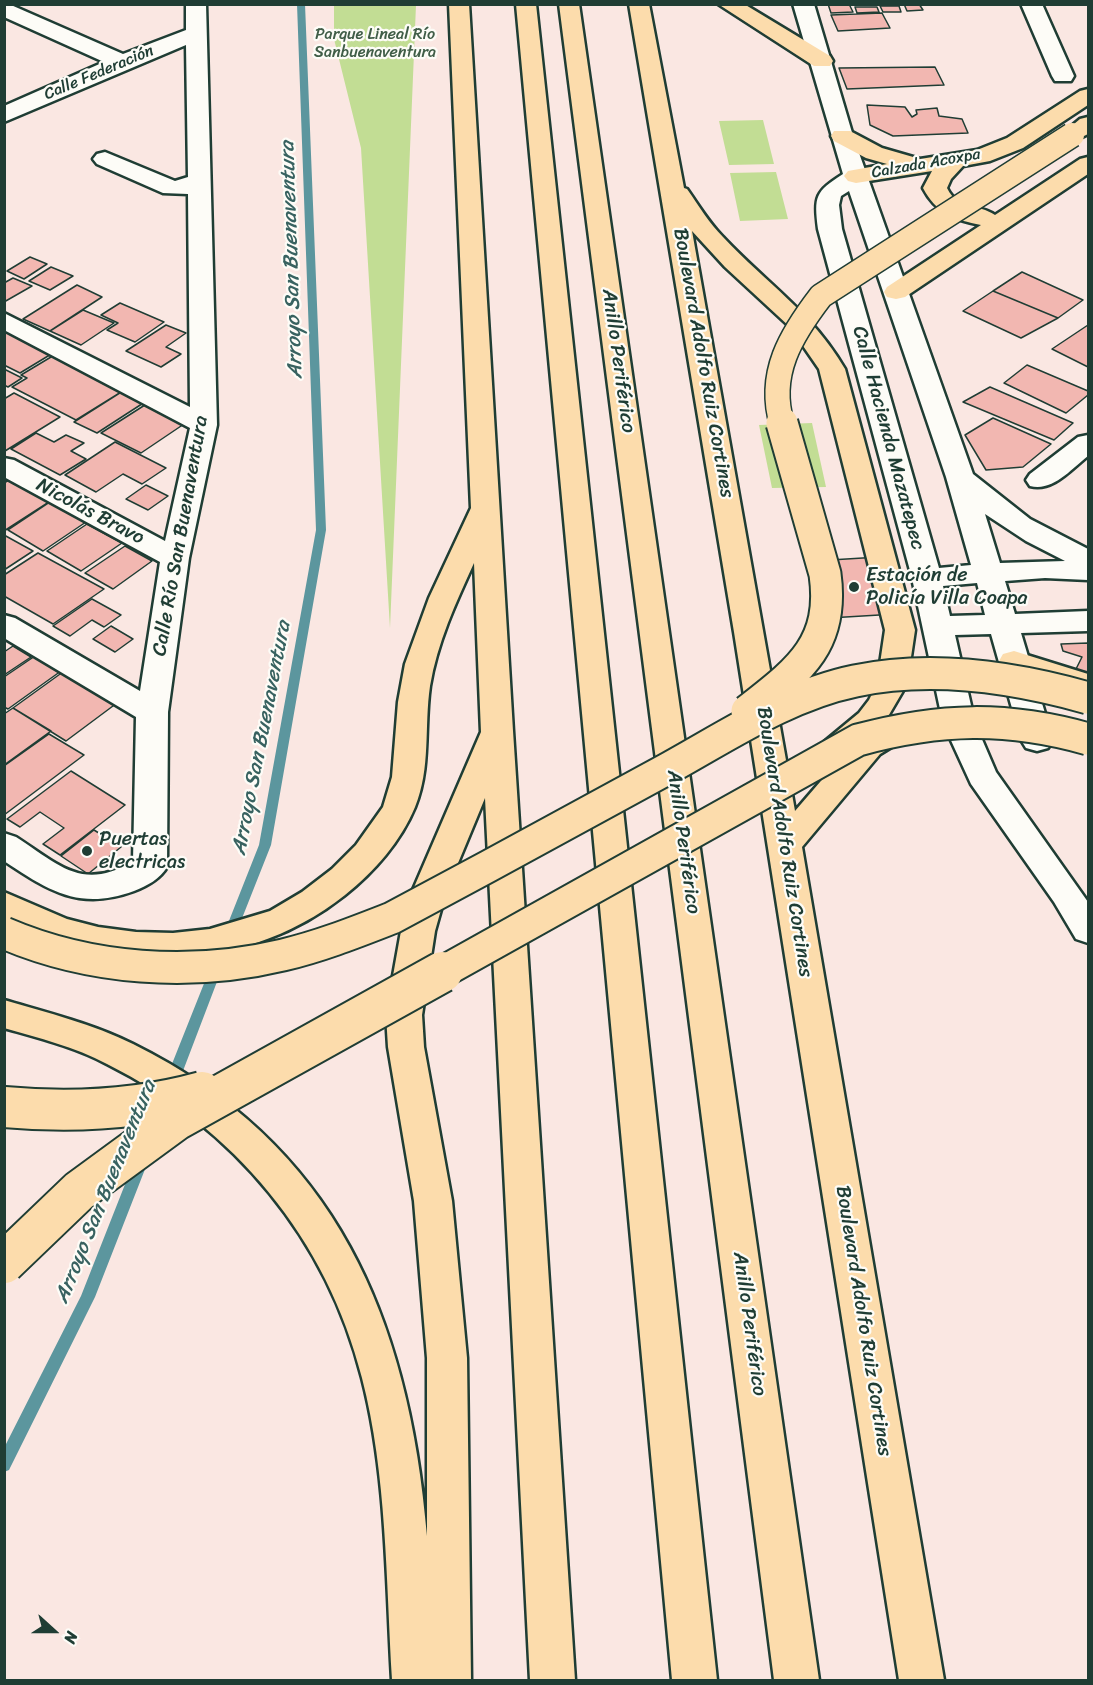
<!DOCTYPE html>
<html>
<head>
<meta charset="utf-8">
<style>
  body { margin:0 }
  #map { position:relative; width:1093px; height:1685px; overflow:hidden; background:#fae7e2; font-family:Sriracha,sans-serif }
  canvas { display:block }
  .frame { position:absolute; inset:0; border:6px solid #1f3d34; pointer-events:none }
  .north { position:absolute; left:24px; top:1601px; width:60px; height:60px; -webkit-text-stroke:4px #fdfcf7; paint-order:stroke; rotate:111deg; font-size:16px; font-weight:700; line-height:24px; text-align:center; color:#1f3d34 }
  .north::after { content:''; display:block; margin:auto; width:21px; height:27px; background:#1f3d34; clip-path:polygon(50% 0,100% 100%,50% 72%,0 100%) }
</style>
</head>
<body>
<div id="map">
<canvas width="1093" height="1685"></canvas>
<div class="frame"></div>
<div class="north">N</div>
</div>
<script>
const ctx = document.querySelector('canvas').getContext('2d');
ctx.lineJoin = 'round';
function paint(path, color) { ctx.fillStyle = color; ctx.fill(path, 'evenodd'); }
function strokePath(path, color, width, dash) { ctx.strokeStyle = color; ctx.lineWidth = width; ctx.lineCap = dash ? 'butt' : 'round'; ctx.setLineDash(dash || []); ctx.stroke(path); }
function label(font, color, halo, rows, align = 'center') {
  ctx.font = font + ' Sriracha,sans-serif'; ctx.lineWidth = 4.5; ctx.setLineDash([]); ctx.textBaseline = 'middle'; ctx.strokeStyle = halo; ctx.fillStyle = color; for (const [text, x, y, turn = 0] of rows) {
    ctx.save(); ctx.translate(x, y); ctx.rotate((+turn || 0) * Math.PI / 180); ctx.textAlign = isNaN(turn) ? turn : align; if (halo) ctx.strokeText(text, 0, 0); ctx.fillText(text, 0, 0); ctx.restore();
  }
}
const green = new Path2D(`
  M334,5H416L390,628L361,148L334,39Z
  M763,120L774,164L729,165L719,121Z
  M776,172L788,219L740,221L730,173Z
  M812,423L826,487L772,488L759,425Z`);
const stream = new Path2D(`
  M297,4H305L326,530L271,845L235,936L233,939H225L223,936L259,845L316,530Z
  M217,961L221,963L223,966L178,1084L176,1088L171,1089L166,1088L164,1084L211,966L213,963Z
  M142,1153L147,1155L149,1159L95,1297L9,1470L4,1472V1448L81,1296L135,1159L137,1155Z`);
const building = new Path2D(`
  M828,4H849L853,12L831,13Z
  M904,4H919L923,10L907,11Z
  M880,6H899L901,12H883Z
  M855,7H877L879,12L857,13Z
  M882,13L890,28L838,31L831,15Z
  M935,67L944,85L847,89L839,68Z
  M867,105L905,107L912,117L917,114L916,110L937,108L939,116L962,119L968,133L893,136L870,125Z
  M30,257L47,264L24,279L7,271Z
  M51,267L73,276L50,290L29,281Z
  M1022,272L1083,300L1058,318L993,291Z
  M13,278L32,286L4,302V283Z
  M77,285L102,297L50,331L23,319Z
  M993,291L1058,318L1021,338L963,311Z
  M120,303L164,322L135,342L107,330L118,323L101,315Z
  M83,310L114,323L81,345L50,331Z
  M166,325L186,333L166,347L181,354L161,367L126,351Z
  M1088,325V367L1052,349Z
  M10,330L53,353L20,373L4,365V333Z
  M56,354L126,389L76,420L12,387L27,378L21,375Z
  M1027,365L1088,391V395L1066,413L1004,383Z
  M4,369L22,378L8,387L4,385Z
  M990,387L1073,423L1054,440L963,402Z
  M126,389L148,400L97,433L74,422Z
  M14,393L60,417L5,451L4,399Z
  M148,403L187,422L141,453L101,433Z
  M993,418L1051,444L1023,467L986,470L965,435Z
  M36,433L54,442L66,435L84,443L71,451L86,459L60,475L11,449Z
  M115,442L166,468L142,484L123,474L96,492L65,475Z
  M9,480L49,502L4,531V483Z
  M146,485L168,496L148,510L126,499Z
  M50,502L86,522L43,551L8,530Z
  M87,524L122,543L81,571L47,551Z
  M4,535L33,551L4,570Z
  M125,546L152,561L113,589L85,573Z
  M38,553L104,589L53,624L4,596V575Z
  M879,557L896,614L829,618L814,561Z
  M92,599L121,615L104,627L92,620L70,636L53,626Z
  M111,626L133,639L115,652L93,639Z
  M1088,643V673L1076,669L1082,657L1063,651L1061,644Z
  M13,646L31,657L4,675V652Z
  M35,656L61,671L8,709L4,707V677Z
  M67,669L121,700L66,741L13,708Z
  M13,708L51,731L4,765V714Z
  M49,734L84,755L4,815V766Z
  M71,771L125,805L60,855L43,844L64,828L40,812L20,827L7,819Z
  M94,830L121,847L88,874L61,856Z`);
const minor = new Path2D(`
  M4,4L11,5L123,54L186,30V4H206L217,425L189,558L168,712L167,867C160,879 147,886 134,891C80,911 49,891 4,861V833L16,837C59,865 83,892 133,861L136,717L4,638V615L15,618L140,691L160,562L4,477V458L14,460L165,541L190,428L4,330V313L190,407L188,194L163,193L97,164L93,159L97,154L105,152L175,181L188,177L186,45L4,122V106L104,62L4,17Z
  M793,4H814L853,136L973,474L1030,519L1088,549V580L1045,578L1005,581L1015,614L1088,611V631L1021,633L1053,740L1048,748L1037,751L1026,748L1021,740L991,634L955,635L975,723L996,772L1088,902V943L1076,939L1054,902L971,784L943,723L912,578L818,229C814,196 815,192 843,174ZM849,191L946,477L971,565L939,568L842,229L839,205L841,196ZM985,514L1026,541L1065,561L1000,563ZM977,583L985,615L950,616L943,586Z
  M1021,4H1042L1074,76L1071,81H1055L1052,76Z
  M1088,435V456C1071,469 1053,492 1030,486L1026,480L1030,474L1078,437Z`);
const major = new Path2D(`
  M449,4H469L513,731L575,1680H530L485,798L446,892L435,931L422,1015L424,1047L452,1201L467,1358L471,1680H392C386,1580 387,1475 362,1378C327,1239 235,1128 107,1064C75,1047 39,1038 4,1028V1000C48,1013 93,1024 133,1044C337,1145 409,1320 427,1536V1358L414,1201L388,1047L386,1015L401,931L412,892L481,732L474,563C456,602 437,643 430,686C424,727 431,768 415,807C401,841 374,872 345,895C247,973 114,975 4,919V892L67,919L98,927L136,932L173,933L210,929L270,911L302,892L332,869L356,845L383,807L392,777L398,702L405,664L429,598L471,508Z
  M629,4H649L684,188L687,189C699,206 709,223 723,237C768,285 810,310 845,369L915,630L907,684L883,725L898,727L903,735L898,743L880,754L802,847L944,1680H899L734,632ZM692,231L725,267L790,327L819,369L885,630L877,684L869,700L859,713L824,742L819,750L824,758L839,760L795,811Z
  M718,4H744L830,56L833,61L830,66H814Z
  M1088,89V105L1023,148L990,161L963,166L951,179L947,188C959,212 978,203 995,215L1080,159L1088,157V174L905,297L896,299L887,297L884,292L887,287L981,225C955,220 936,213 923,188L932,171L856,183L848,181L844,176L848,171L887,164L866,158L834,141L831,136L834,131H850L882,148L920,159L977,150L1007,138L1080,91Z
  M1088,117V134L1072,142L1064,140L1061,135L1080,119Z
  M1014,651L1088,674V695L1003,668L999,661L1003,654Z`);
const highway = new Path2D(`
  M516,4H536L717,1680H672Z
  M559,4H579L819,1680H774Z`);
const majorBridgeFar2 = new Path2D(`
  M782,424C767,374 791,335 821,296L1072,135`);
const majorBridgeFar1 = new Path2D(`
  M747,711C798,671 835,645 825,574L782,423
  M4,933C90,970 191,977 283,955C321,946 356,932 392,918C484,869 576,819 667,769C727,736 787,695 855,681C931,665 1014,677 1088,698
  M439,974L858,740C940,718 1006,716 1088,739`);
const majorBridge = new Path2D(`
  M4,1107C72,1113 137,1110 202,1092
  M4,1263L79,1191L176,1120L442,972`);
const markers = [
  [854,587,6,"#1f3d34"],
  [87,851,6,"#1f3d34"]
];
const farParknames = [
  ["Parque Lineal Río",375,35],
  ["Sanbuenaventura",375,53]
];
const farStreetnames = [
  ["Calle Federación",99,73,-23],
  ["Calzada Acoxpa",926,164,-10]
];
const streetNames = [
  ["Anillo Periférico",618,361,82],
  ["Boulevard Adolfo Ruiz Cortines",703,363,80],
  ["Calle Hacienda Mazatepec",888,438,75],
  ["Nicolás Bravo",90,512,28],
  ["Calle Río San Buenaventura",181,536,-80],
  ["Anillo Periférico",683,842,82],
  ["Boulevard Adolfo Ruiz Cortines",784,842,81],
  ["Boulevard Adolfo Ruiz Cortines",863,1321,81],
  ["Anillo Periférico",749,1324,82]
];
const poiNames = [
  ["Estación de",866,576],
  ["Policía Villa Coapa",866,599],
  ["Puertas",99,840],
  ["electricas",99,863]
];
const waterNames = [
  ["Arroyo San Buenaventura",292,260,-92],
  ["Arroyo San Buenaventura",262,738,-79],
  ["Arroyo San Buenaventura",106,1192,-68]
];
paint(green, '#c2dd94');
paint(stream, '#5c969e');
paint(building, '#f2b7b1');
strokePath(building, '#1f3d34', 1.5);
strokePath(minor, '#1f3d34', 5);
strokePath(major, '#1f3d34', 5);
strokePath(highway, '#1f3d34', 5);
paint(minor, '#fdfcf7');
paint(major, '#fcdcac');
paint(highway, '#fcdcac');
strokePath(majorBridgeFar2, '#1f3d34', 27, []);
strokePath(majorBridgeFar1, '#1f3d34', 35, []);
strokePath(majorBridge, '#1f3d34', 44, []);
strokePath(majorBridgeFar2, '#fcdcac', 24);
strokePath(majorBridgeFar1, '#fcdcac', 31);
strokePath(majorBridge, '#fcdcac', 40);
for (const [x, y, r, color] of markers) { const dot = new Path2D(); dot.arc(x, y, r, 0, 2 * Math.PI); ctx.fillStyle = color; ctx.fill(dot); strokePath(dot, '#fdfcf7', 2); }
label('16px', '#405d47', '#fdfcf7', farParknames);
label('16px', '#1f3d34', '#fdfcf7', farStreetnames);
label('20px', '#1f3d34', '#fdfcf7', streetNames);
label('20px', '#1f3d34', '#fdfcf7', poiNames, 'left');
label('italic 21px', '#386260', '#fdfcf7', waterNames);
</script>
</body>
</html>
